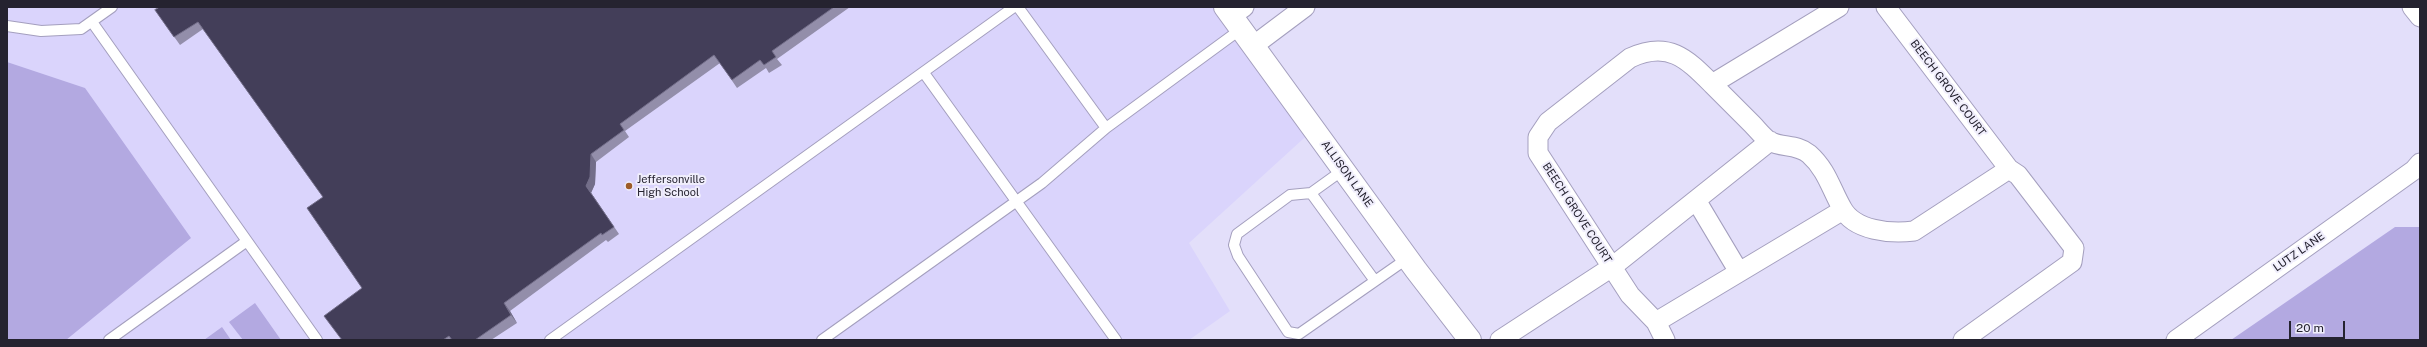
<!DOCTYPE html>
<html>
<head>
<meta charset="utf-8">
<style>
  body { margin:0 }
  #map { position:relative; width:2427px; height:347px; overflow:hidden; background:#e3dffa; font-family:"Public Sans",sans-serif }
  canvas { display:block }
  .frame { position:absolute; inset:0; border:8px solid #252330; pointer-events:none }
  .scale { position:absolute; left:2289px; top:321px; width:56px; height:18px; box-sizing:border-box; border:2px solid #252330; border-top:0; padding-left:5px; font-size:12px; line-height:14px; white-space:nowrap; color:#252330; -webkit-text-stroke:3px #f0eefc; paint-order:stroke }
</style>
</head>
<body>
<div id="map">
<canvas width="2427" height="347"></canvas>
<div class="frame"></div>
<div class="scale">20 m</div>
</div>
<script>
const ctx = document.querySelector('canvas').getContext('2d');
ctx.lineJoin = 'round';
function paint(path, color) { ctx.fillStyle = color; ctx.fill(path, 'evenodd'); }
function strokePath(path, color, width, dash) { ctx.strokeStyle = color; ctx.lineWidth = width; ctx.lineCap = dash ? 'butt' : 'round'; ctx.setLineDash(dash || []); ctx.stroke(path); }
function label(font, color, halo, rows, align = 'center') {
  ctx.font = font + ' "Public Sans",sans-serif'; ctx.lineWidth = 4; ctx.setLineDash([]); ctx.textBaseline = 'middle'; ctx.strokeStyle = halo; ctx.fillStyle = color; for (const [text, x, y, turn = 0] of rows) {
    ctx.save(); ctx.translate(x, y); ctx.rotate((+turn || 0) * Math.PI / 180); ctx.textAlign = isNaN(turn) ? turn : align; if (halo) ctx.strokeText(text, 0, 0); ctx.fillText(text, 0, 0); ctx.restore();
  }
}
const built = new Path2D(`
  M7,7H1225L1314,129L1189,243L1230,311L1189,340H7Z`);
const green = new Path2D(`
  M7,62L85,88L191,238L66,340H7Z
  M2395,227H2420V340H2231Z
  M255,303L281,340H243L229,322Z
  M222,327L231,340H204Z`);
const lane = new Path2D(`
  M1018,7L1106,128
  M92,22L317,340
  M7,26L41,31L81,29L112,7
  M924,73L1116,340
  M1343,170L1311,193L1290,195L1237,234L1234,245L1238,256L1288,332L1299,334L1408,258
  M1311,193L1375,281
  M109,340L247,241
  M550,340L1014,7
  M822,340L1042,183L1106,128L1241,29`);
const street = new Path2D(`
  M1886,7L2009,169
  M2412,7L2420,17
  M1231,16L1244,7
  M1253,46L1305,7
  M1712,84L1839,7
  M1696,200L1739,272
  M1656,322L1843,210
  M1500,340L1612,267L1770,141
  M1665,340L1656,322L1630,295L1538,153V137L1548,122L1630,58C1669,40 1687,59 1713,85C1726,98 1739,111 1752,124C1757,129 1763,137 1769,141C1782,148 1797,144 1809,154C1827,170 1831,189 1842,208C1854,231 1891,234 1914,231L2009,169L2018,175L2074,248L2072,262L1963,340
  M2176,340L2414,170L2420,163`);
const secondary = new Path2D(`
  M1225,7L1416,270L1470,340`);
const wall = new Path2D(`
  M160,7H850L777,59L782,65L769,73L766,68L737,88L720,63L625,131L629,137L596,162L595,184L591,193L619,234L608,242L606,240L510,311L517,323L491,340H342L362,288L323,197L203,29L180,45L155,10Z`);
const shadedWall = new Path2D(`
  M591,154L596,162L595,184L591,193L619,234L586,186Z
  M504,303L510,311L517,323L511,315Z`);
const building = new Path2D(`
  M160,7H834L772,51L776,57L764,65L760,60L732,80L714,55L620,124L624,130L591,154L590,177L586,186L614,227L602,235L601,233L504,303L511,315L475,340H452L449,336L443,340H342L324,316L362,288L307,208L323,197L198,22L174,37L155,10Z`);
const markers = [
  [629,186,4,"#9d5b28"]
];
const streetNames = [
  ["BEECH GROVE COURT",1948,88,53],
  ["ALLISON LANE",1347,174,54],
  ["BEECH GROVE COURT",1577,213,57],
  ["LUTZ LANE",2299,252,-35]
];
const poiNames = [
  ["Jeffersonville",637,180],
  ["High School",637,193]
];
paint(built, '#dad4fc');
paint(green, '#b3a9e1');
strokePath(lane, '#a49fbe', 12);
strokePath(street, '#a49fbe', 21);
strokePath(secondary, '#a49fbe', 24);
strokePath(lane, '#fff', 10);
strokePath(street, '#fff', 19);
strokePath(secondary, '#fff', 22);
paint(wall, '#938eaa');
paint(shadedWall, '#736e89');
paint(building, '#433e59');
strokePath(building, '#736e89', 1);
for (const [x, y, r, color] of markers) { const dot = new Path2D(); dot.arc(x, y, r, 0, 2 * Math.PI); ctx.fillStyle = color; ctx.fill(dot); strokePath(dot, '#f0eefc', 1.5); }
label('11px', '#252330', '#f0eefc', streetNames);
label('11px', '#252330', '#f0eefc', poiNames, 'left');
</script>
</body>
</html>
